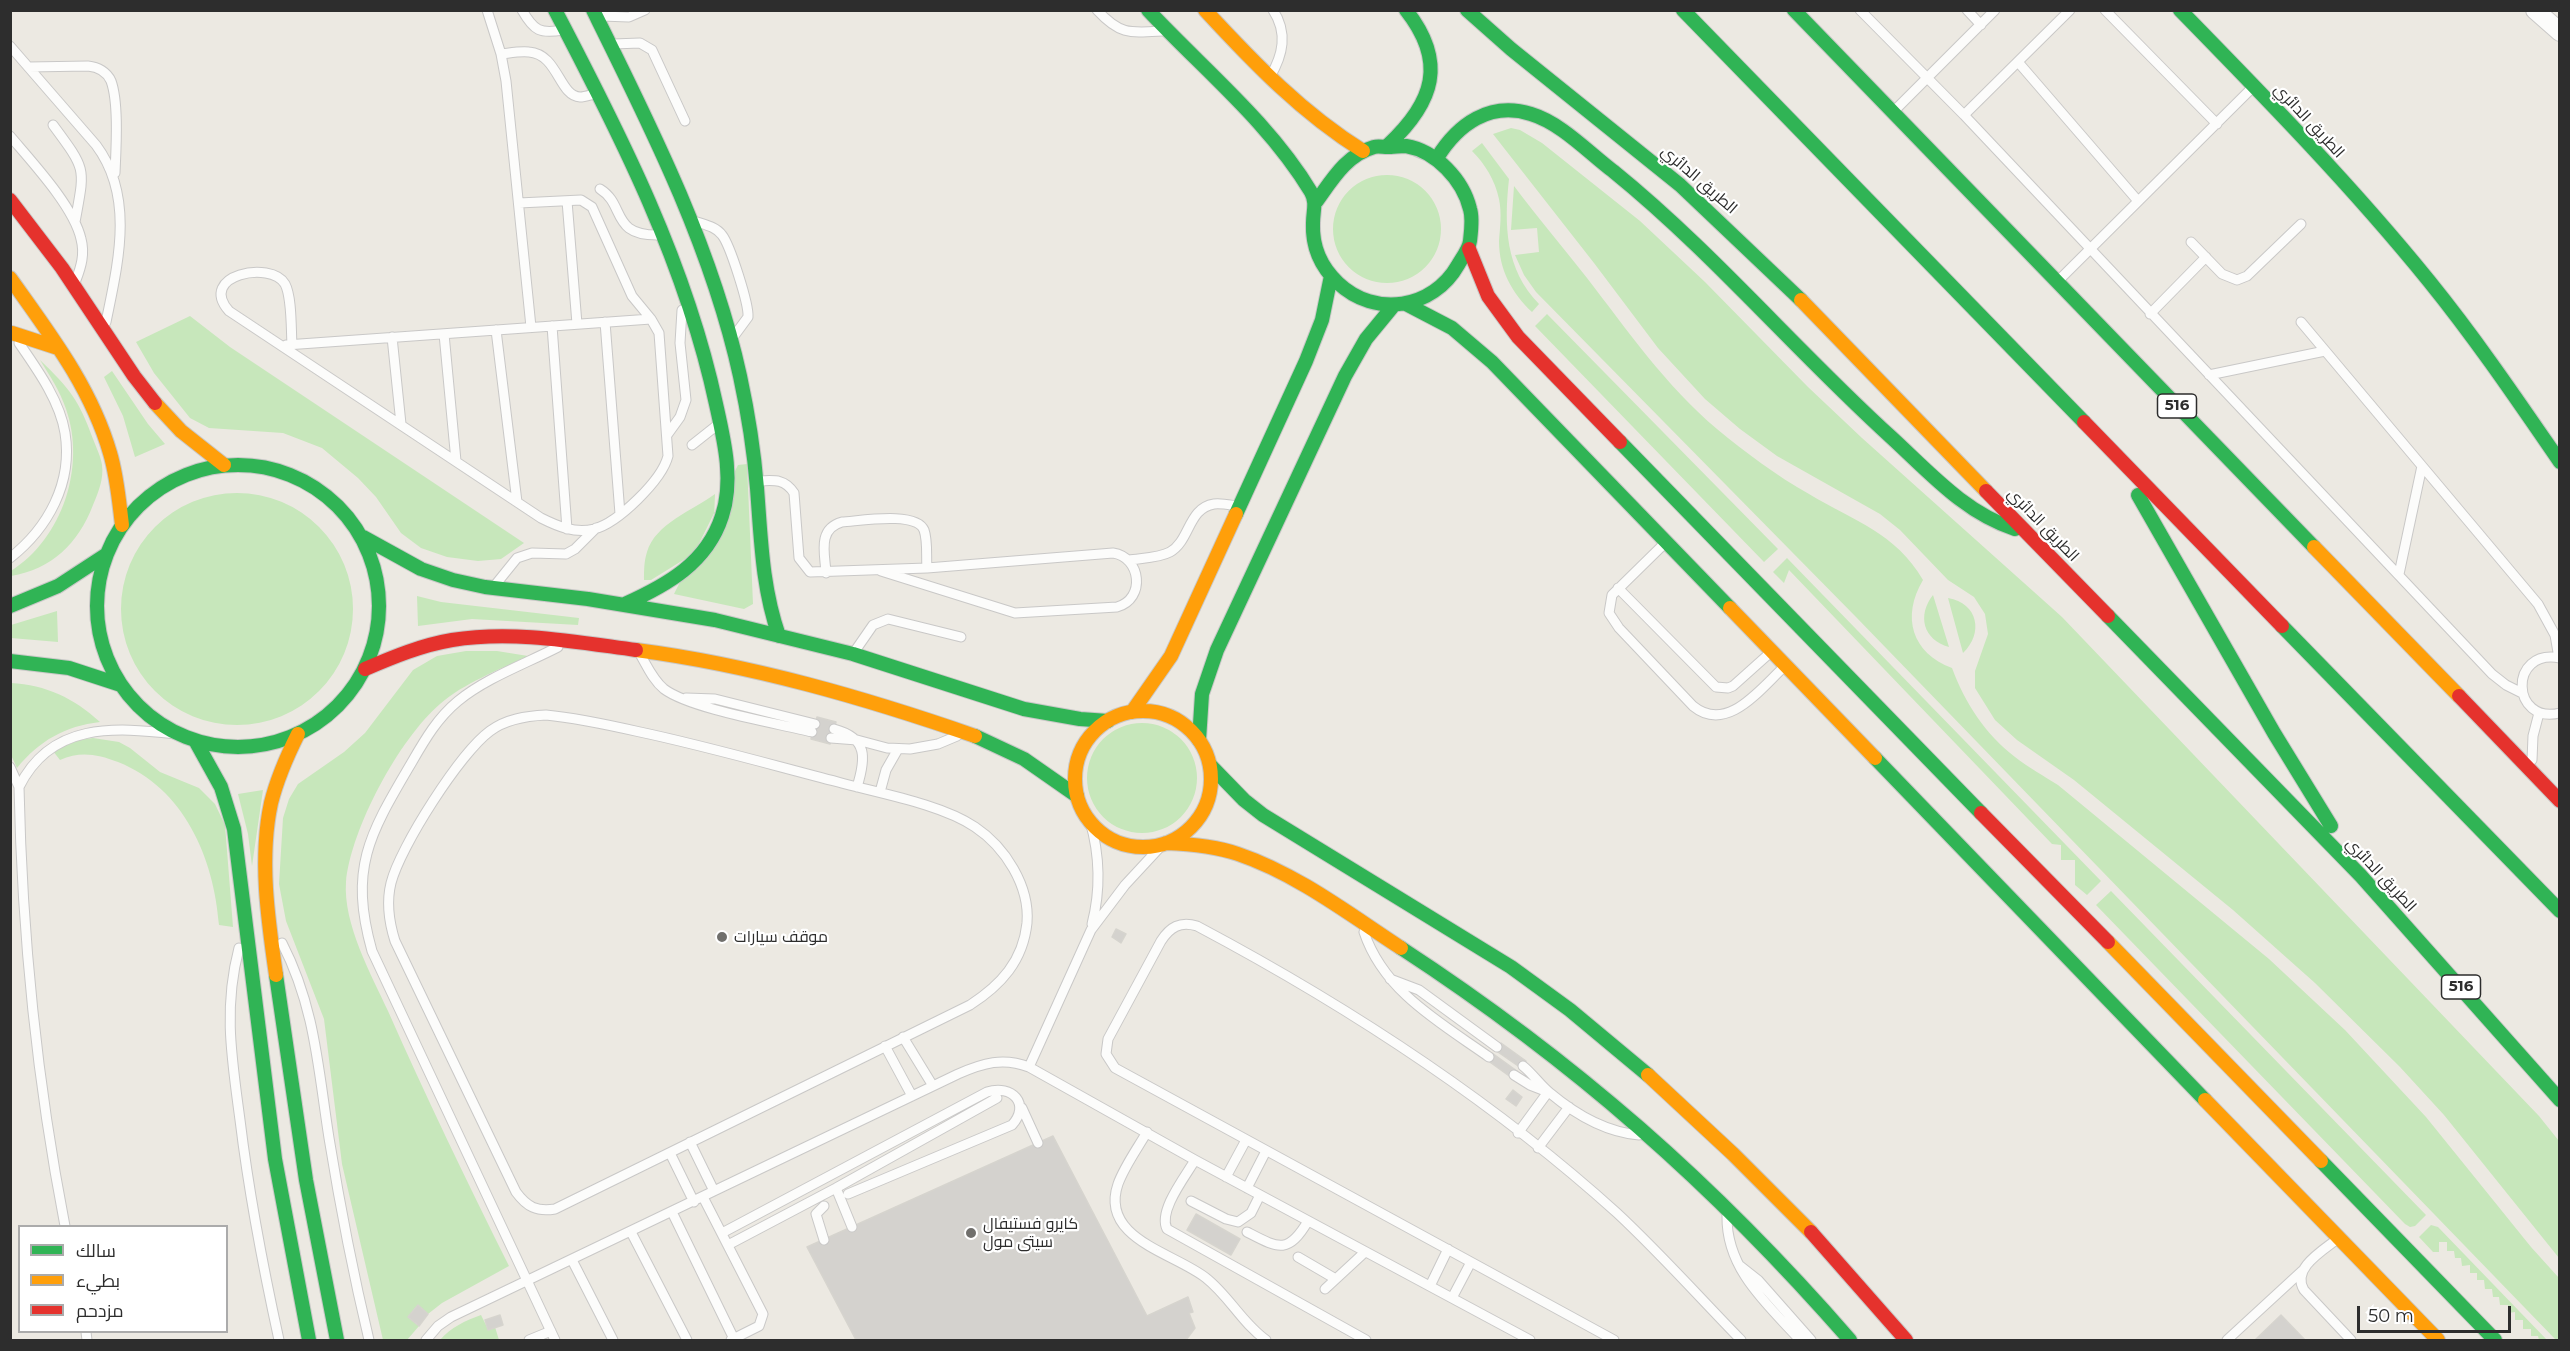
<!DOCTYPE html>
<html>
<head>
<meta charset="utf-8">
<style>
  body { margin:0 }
  #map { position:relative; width:2570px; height:1351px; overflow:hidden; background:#ece9e2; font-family:Montserrat,Cairo,sans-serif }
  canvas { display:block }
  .frame { position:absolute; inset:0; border:12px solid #2d2d2d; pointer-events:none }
  .legend { position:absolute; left:18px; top:1225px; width:210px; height:108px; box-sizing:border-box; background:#fff; border:2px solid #ababab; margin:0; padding:8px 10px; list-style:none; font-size:18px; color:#2d2d2d }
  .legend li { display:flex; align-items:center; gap:12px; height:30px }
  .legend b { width:30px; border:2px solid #ababab }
  .scale { position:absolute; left:2357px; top:1306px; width:154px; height:27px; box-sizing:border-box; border:3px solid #2d2d2d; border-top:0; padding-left:8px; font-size:18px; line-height:21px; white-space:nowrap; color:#2d2d2d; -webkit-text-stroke:4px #fff; paint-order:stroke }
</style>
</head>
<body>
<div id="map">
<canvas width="2570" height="1351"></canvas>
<div class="frame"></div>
<ul class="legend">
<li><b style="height:8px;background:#30b455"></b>سالك</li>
<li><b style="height:8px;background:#ff9f0a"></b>بطيء</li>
<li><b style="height:8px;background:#e5322d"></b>مزدحم</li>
</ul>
<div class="scale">50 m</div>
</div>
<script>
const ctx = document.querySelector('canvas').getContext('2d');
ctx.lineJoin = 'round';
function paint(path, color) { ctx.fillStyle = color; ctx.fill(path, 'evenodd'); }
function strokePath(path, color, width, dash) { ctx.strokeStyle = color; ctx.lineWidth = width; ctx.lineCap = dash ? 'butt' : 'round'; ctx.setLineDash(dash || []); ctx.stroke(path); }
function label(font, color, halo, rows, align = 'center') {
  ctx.font = font + ' Montserrat,Cairo,sans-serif'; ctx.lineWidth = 4.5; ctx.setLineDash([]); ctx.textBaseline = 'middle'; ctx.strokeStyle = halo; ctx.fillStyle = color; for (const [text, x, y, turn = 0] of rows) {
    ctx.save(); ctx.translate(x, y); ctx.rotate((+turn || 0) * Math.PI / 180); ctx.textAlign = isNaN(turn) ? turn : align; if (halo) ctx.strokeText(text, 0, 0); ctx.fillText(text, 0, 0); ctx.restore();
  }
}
const green = new Path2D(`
  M1511,128L1520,130L1542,143L1640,221L1705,282L1808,387L1862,438L2062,617L2539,1116L2559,1141V1258L2444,1115L2400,1067L2315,983L2233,910L2074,780L2017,740L1995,720L1975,688V671L1988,634L1985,614L1974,597L1948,580L1900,530L1880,514L1777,456L1740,429L1705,399L1658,348L1594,263L1493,134Z
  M1482,143L1509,179C1504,225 1505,269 1539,304L1532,312C1512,293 1499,270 1499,241C1500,227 1502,214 1499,199C1495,180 1485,164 1472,151Z
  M1333 229a54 54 0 1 1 108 0a54 54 0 1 1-108 0Z
  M1514,186C1537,217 1563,247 1587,278C1628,331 1665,385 1717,429C1746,453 1777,476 1809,494C1854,521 1896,533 1923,580C1901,617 1912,653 1952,668C1965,703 1985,734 2015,757C2029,768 2044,776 2058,785L2269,959L2345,1030L2426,1117L2531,1247L2559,1278V1340H2556L1856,617L1536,292L1524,275L1515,255L1539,252L1537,228L1511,230Z
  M1547,314L1778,549L1764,562L1535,326Z
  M190,316L230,347L524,543L501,559L478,561L447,557L421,548L401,533L376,497L358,478L322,448L283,433L209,428L190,418L154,373L136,342Z
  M40,360C70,389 79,400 93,439C96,447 101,457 102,465C104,479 98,493 93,505C78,544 52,569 11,576V571C63,538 86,466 66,409C60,391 50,376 40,360Z
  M112,371L148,424L165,444L135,457L123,416L104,377Z
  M747,464L753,604L744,609L674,594L738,465Z
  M121 609a116 116 0 1 1 232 0a116 116 0 1 1-232 0Z
  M715,494L714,520L693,554L651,580H644C644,571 644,561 647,552C655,524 693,510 715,494Z
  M1787,558L2101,881L2087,895L2075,885V860H2061V845L2052,844L1789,570L1784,583L1773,572Z
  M1933,595L1949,647C1923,640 1917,615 1933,595Z
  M417,596L441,602L579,618L578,625L472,619L418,626Z
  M1948,598C1978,603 1984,633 1963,653Z
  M57,611L58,642L11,638V625Z
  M466,651H497L528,656C499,670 464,683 440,704C399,739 351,829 346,882C343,924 371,974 388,1011C426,1097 467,1182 509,1266L442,1303L428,1314L417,1306L408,1317L419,1326L407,1340H383L342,1164L324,1019L286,921L279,884L283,818L289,799L298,784L344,752L365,733L413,670L437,656Z
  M11,683C46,685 74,698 100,722C65,726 39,741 17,768L11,755Z
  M1087 778a55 55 0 1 1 110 0a55 55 0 1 1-110 0Z
  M93,738L119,742L130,748L160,772L199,788L215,804L225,825L233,927L219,925C214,858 184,788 118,762C97,754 80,751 60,760L53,751L79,740Z
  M263,790L252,866L248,834L238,794Z
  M2111,891L2426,1215L2415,1226L2410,1227L2405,1224L2096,905Z
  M2431,1225L2438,1227L2547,1340H2539L2538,1336H2531V1329H2523V1320H2515V1312L2508,1313V1305H2500L2499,1297H2493L2492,1289H2485L2484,1280H2477V1273H2470V1265L2462,1266L2461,1258H2455L2454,1251H2447V1242H2439V1252H2433L2419,1237Z
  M481,1315L488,1329L495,1327L499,1340H440C451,1327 465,1321 481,1315Z`);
const building = new Path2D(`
  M817,717L836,722L830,744L811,739Z
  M1116,929L1126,934L1121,943L1112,937Z
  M1501,1043L1526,1061L1521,1068L1495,1050Z
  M1492,1053L1517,1071L1512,1078L1487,1060Z
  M1513,1090L1522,1097L1516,1106L1506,1099Z
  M1053,1136L1147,1316L1188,1297L1193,1312L1189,1313L1195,1328L1186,1340H856L807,1247Z
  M1196,1214L1240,1239L1231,1255L1187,1230Z
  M418,1305L428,1314L419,1326L408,1317Z
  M500,1315L503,1325L488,1330L485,1320Z
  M2281,1315L2305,1340H2255Z`);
const lane = new Path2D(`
  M487,10L501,54L506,81L531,327
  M522,10C534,31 540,34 563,30
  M1097,10C1120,35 1130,33 1162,31
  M1860,10L1964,115L2492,674L2506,685L2522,693
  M1967,10L1981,25
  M2105,10L2217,124
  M601,16L629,17L645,10
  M613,44L640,43L652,50L685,121
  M10,46L96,145C135,197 118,263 106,322
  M501,54C510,53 520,51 529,52C558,54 559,96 580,97C584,97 590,95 594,94
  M2018,62L2138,201
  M29,67L88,66C98,67 107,72 111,81C119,103 116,149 115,173
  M1270,77C1283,55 1288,33 1273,10
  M1897,108L1995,10
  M1964,115L2070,10
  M53,125C87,171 85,167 75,222
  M10,136C32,162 74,207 81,239C85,254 81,267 76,280
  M600,189C626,205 610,236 659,235
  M567,201L577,324
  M697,222C706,225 716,227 722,235C730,245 749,304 748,317L734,336
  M2191,242L2222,274L2237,280L2247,276L2301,224
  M2061,278L2251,89
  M2150,314L2206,257
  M605,322L620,514
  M2301,322L2538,604L2555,635L2559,658
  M552,326L567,529
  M496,330L517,502
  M444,334L456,461
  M392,337L401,424
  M286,345L651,319
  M292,345C291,329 292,297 285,284C271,260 197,275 229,311L541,518C557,526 575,534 594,529C618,523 662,480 668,456L659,333L651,319L632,296L592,207L581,200L519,203
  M2209,375L2325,351
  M667,435L680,417L686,400L680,343L682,310
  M692,445L716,426
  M759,481C775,480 785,479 794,493L799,558L810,572L927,568L1113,553C1141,557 1146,599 1117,607L1015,613L881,571
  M1664,544L1612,595L1609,613L1619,628L1693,706C1727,734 1760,689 1784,667
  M10,558C48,528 73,483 65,433C60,401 37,369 19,343
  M1129,560C1142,558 1159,558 1170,552C1190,541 1188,508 1214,504C1221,503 1230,505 1237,506
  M826,573C825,554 817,529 842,522C860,521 916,511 924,530C928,541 926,557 927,568
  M2399,574L2422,466
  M496,584L517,558L532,553L566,554L575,549L596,528
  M1618,588L1716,687L1728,688L1733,686L1771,652
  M855,651L873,625L888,619L961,637
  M640,654C647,666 653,680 664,689C691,709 776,723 812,732
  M2560,658C2508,648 2511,725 2560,713
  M686,698L715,699L815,724
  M546,715C578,718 609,725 640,732C706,746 772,765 838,782C878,793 941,804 975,827C1005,847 1030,886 1027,923C1023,961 1001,985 970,1005L555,1209C537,1212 527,1207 516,1192L395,941C389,922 386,903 391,883C400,847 460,753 490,731C506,719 526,716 546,715Z
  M834,729C868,738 866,758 857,787
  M831,738L857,740L887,748L910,749L938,744L957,736
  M2532,760L2533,736L2539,713
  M10,767L19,787C22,934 37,1082 65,1226
  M19,787C51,722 114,727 176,734
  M880,792L886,770L898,749
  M1090,821C1100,856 1101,889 1092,924
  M1364,932C1384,992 1441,1023 1489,1057
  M282,943C315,1007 318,1068 329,1138C340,1206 353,1273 369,1340
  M239,948C223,1009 232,1059 240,1120C249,1194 263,1267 279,1340
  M1390,979L1419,990L1497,1047
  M903,1037L933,1086
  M885,1046L912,1096
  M1523,1066C1533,1074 1540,1085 1550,1093C1575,1114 1605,1132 1639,1135
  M1029,1067L1091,930L1125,885L1163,844
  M1514,1075L1530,1085L1548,1092
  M1022,1108L1038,1143
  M1147,1132C1137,1149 1124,1167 1118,1184C1099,1239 1175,1253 1206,1278C1229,1296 1242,1323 1266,1340
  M1518,1133L1548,1092
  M690,1142L714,1191
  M1538,1148L1569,1107
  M670,1153L694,1202
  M1195,1160C1185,1177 1158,1211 1167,1229L1366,1340
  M1226,1177L1246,1140
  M836,1188L852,1227
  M1247,1188L1266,1151
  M703,1197L763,1314L759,1326L731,1340
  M1191,1201L1226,1219L1238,1222L1251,1213L1260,1195
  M672,1212L734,1339
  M1727,1216C1726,1269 1767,1304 1800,1340
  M631,1232L687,1340
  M1247,1232C1278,1248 1288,1255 1308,1221
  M722,1233L987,1092C1012,1084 1031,1104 1012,1125L848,1194
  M824,1240L816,1214L824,1206
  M2336,1240C2322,1251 2291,1269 2304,1290L2351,1340
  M728,1245L836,1188L997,1098
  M1298,1257L1334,1278
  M572,1260L613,1340
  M1739,1265L1758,1280L1811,1340
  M1430,1286L1448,1249
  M1325,1289L1365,1252
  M1452,1298L1471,1262
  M86,1332L87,1340
  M426,1340L438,1326L451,1317L958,1074C983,1063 1003,1057 1029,1067L1195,1160L1530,1340
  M529,1340L551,1331
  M555,1340L372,951C349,869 369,835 409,767C423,743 436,719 458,701C486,678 525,664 558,647
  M1614,1340L1115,1068L1106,1054L1108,1039L1161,941C1170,927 1180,921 1197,926C1344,1004 1493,1101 1617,1213C1660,1253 1700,1298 1741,1340
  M2227,1340L2302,1271`);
const street = new Path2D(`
  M2535,10L2560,32`);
const fast = new Path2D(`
  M555,10C621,136 686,264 716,404C724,440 734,480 722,516C707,563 667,585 625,604
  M593,10C651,127 712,248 740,376C748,413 754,451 757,488C761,539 762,587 779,636
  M1148,10C1203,69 1269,122 1311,192C1317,203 1313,211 1313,223C1312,246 1321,267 1338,283C1375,318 1433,309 1458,265C1462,258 1469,249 1470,241C1471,232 1473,218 1470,209C1463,180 1436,151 1406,146C1400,146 1393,147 1387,147C1383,147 1378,146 1374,147C1346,155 1332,180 1316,202
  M1467,10L1511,49L1680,185L1801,300
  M1683,10L2084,422
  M1794,10L2314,547
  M2180,10C2266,98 2352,186 2429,281C2476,339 2518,401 2560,462
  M1388,145C1434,102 1447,62 1406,10
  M1437,158C1458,124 1490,101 1531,114C1561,123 1588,152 1613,171C1713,252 1797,352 1892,438C1930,473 1965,513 2015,529
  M1406,304L1452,328L1492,362L1730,608
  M1620,442L1981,813
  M97 606a141 141 0 1 1 282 0a141 141 0 1 1-282 0Z
  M2138,495L2274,733L2331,826
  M1236,514L1306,361L1322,320L1331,276
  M363,537L421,569L453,580L485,587L588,599L715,620L853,654L1024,709L1080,719L1108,721
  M10,606L58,586L107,554
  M2108,616L2361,876L2560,1100
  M2282,626L2560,911
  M10,661L69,668L121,685
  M975,736L1024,759L1077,796
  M1199,740L1202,694L1217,650L1345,376L1366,339L1394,305
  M196,742L221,787L234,829L275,1159L309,1340
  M1875,758L2205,1100
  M1210,765L1244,800L1263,815L1511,967L1570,1010L1648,1075
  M1401,948C1574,1061 1714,1184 1850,1340
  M276,975L306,1180L337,1340
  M2321,1161L2495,1340`);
const slow = new Path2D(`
  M1205,10C1254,63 1302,113 1363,151
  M10,278C49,333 91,387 110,453C117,476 119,501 122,525
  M1801,300L1986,491
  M12,333L58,348
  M155,403L181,431L224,465
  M2314,547L2459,696
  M1730,608L1875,758
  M636,650C752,665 865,698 975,736
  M1075 779a68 68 0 1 1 136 0a68 68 0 1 1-136 0Z
  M1132,712L1171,656L1236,514
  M1166,843C1191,844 1215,846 1238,854C1297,874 1349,914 1401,948
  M2108,942L2321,1161
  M276,975C268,920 259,858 271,803C277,779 287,756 298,734
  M1648,1075L1733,1154L1811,1232
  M2205,1100L2438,1340`);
const jam = new Path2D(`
  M10,200L62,268L134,376L155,403
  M1469,249L1488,296L1518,337L1620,442
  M2084,422L2282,626
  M1986,491L2108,616
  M365,669C393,657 422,645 452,640C513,630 576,642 636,650
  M2459,696L2560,801
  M1981,813L2108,942
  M1811,1232L1906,1340`);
const markers = [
  [722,937,6,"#706f6c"],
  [971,1233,6,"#706f6c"]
];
const shields = [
  [2177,406,39],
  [2461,987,39]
];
const shieldNames = [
  ["516",2177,406],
  ["516",2461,987]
];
const streetNames = [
  ["الطريق الدائري",2309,121,47],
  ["الطريق الدائري",1699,180,41],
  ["الطريق الدائري",2043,525,46],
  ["الطريق الدائري",2381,875,47]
];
const poiNames = [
  ["موقف سيارات",734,937],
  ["كايرو فستيفال",983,1224],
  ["سيتى مول",983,1242]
];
paint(green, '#c7e7bb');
paint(building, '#d4d2ce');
strokePath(building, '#d6d4ce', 1.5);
strokePath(lane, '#c9c8c7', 11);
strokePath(street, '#c9c8c7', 20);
strokePath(fast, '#c9c8c7', 16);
strokePath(slow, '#c9c8c7', 16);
strokePath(jam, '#c9c8c7', 16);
strokePath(lane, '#fcfcfb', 9);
strokePath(street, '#fcfcfb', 18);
strokePath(fast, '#30b455', 14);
strokePath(slow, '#ff9f0a', 14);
strokePath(jam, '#e5322d', 14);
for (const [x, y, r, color] of markers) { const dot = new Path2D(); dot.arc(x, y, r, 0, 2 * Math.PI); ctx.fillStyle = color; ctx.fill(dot); strokePath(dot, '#fff', 2); }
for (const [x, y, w] of shields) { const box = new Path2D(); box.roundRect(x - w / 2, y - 12, w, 24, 4.5); ctx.fillStyle = '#fff'; ctx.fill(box); strokePath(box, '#2d2d2d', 1.5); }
label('bold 15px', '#2d2d2d', null, shieldNames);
label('16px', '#2d2d2d', '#fff', streetNames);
label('16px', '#2d2d2d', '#fff', poiNames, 'left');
</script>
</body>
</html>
